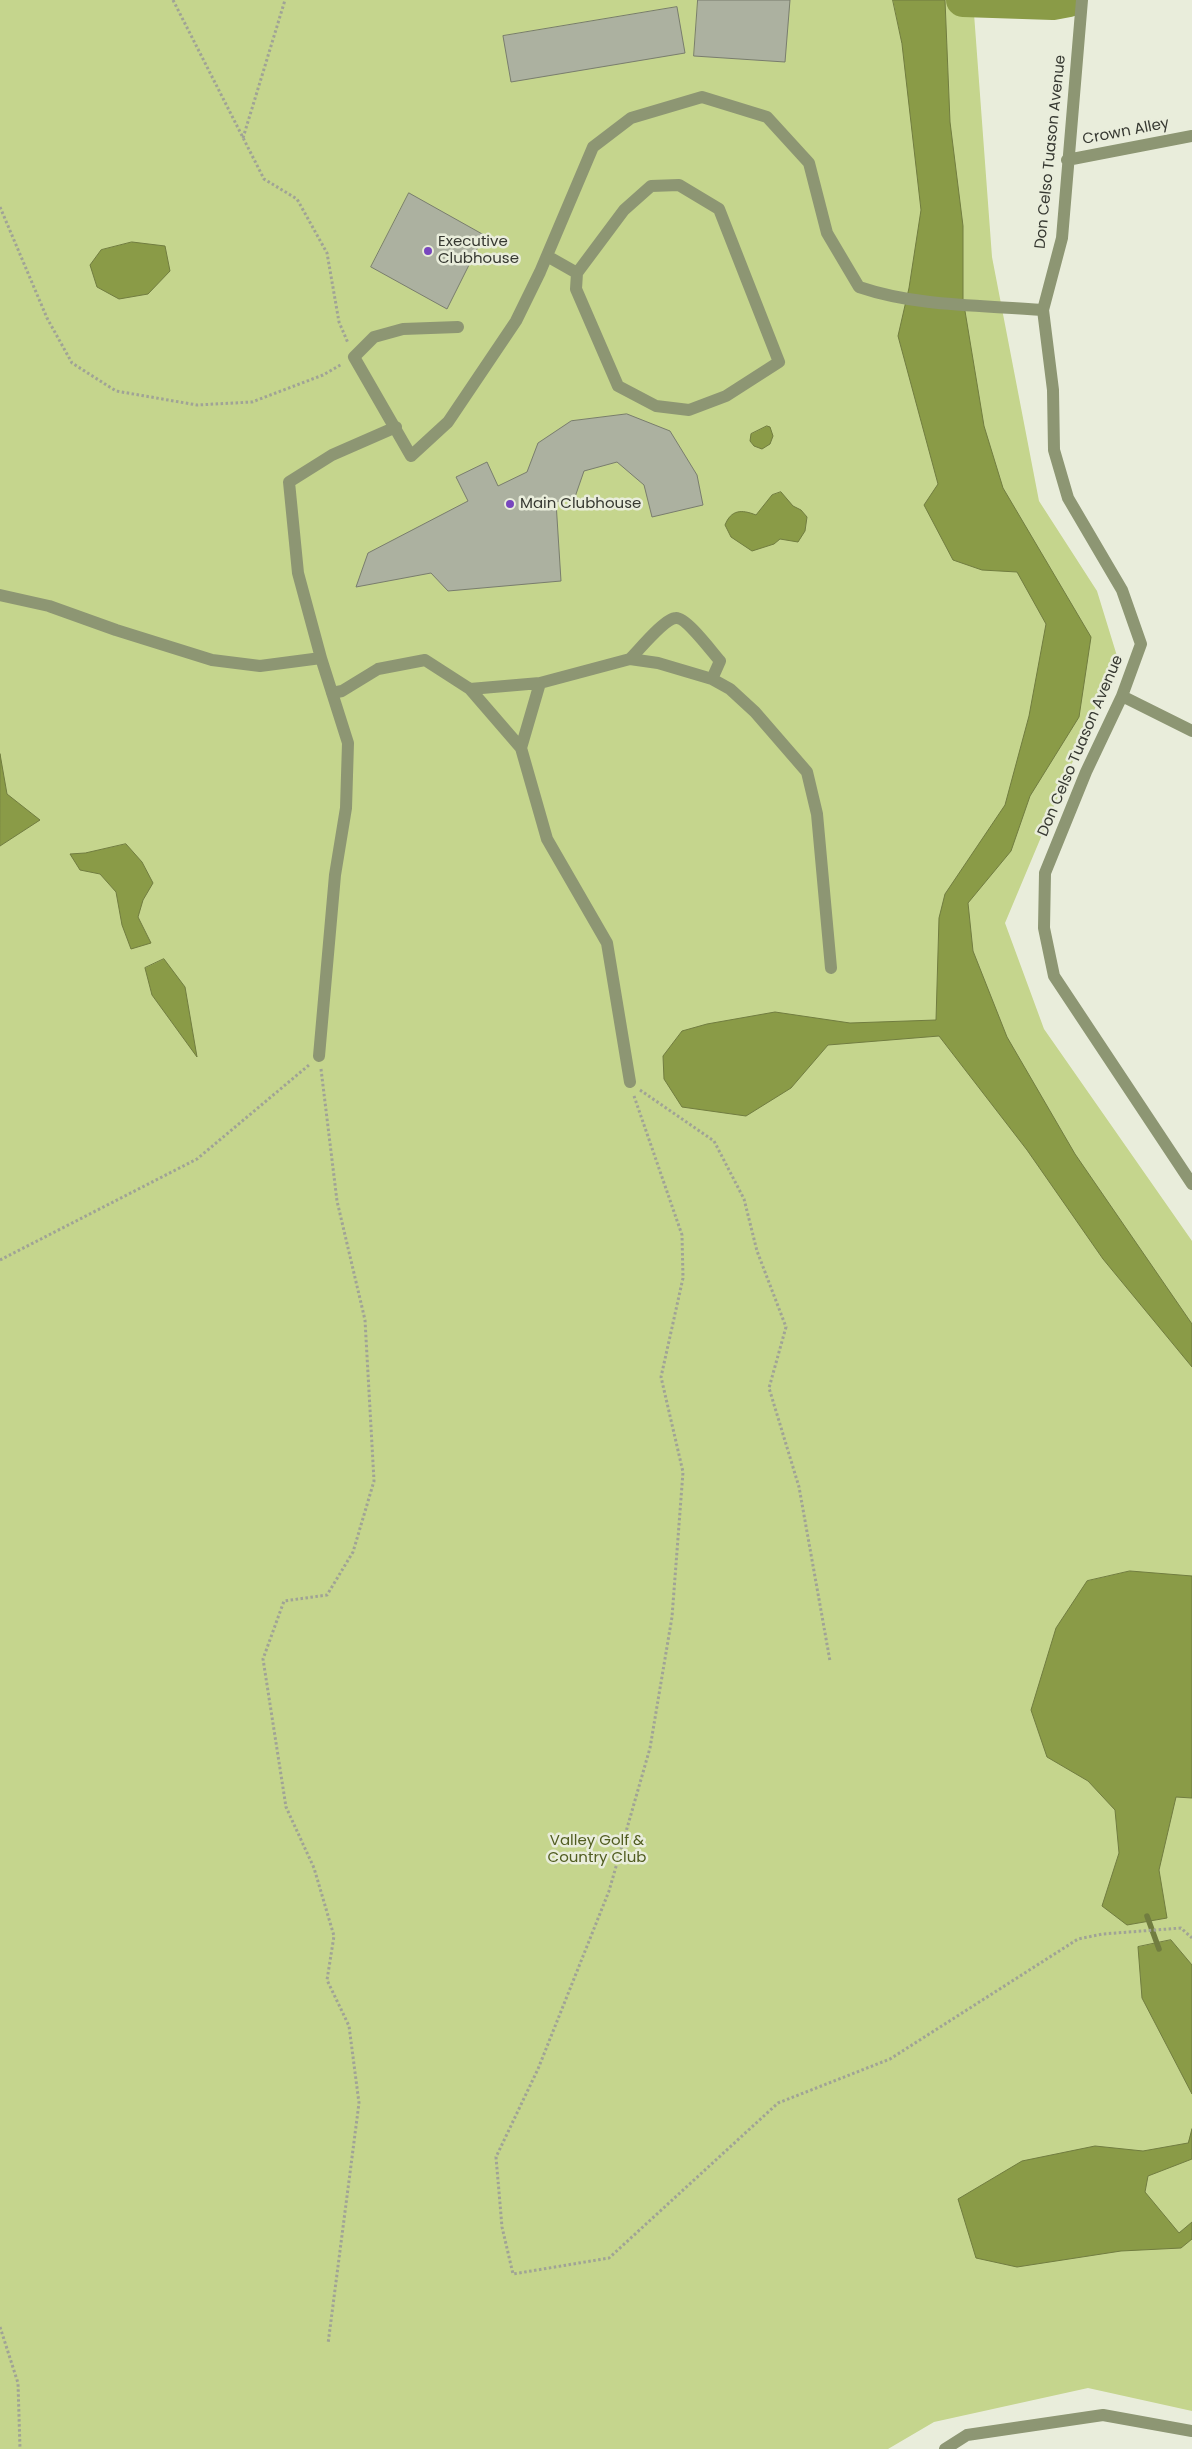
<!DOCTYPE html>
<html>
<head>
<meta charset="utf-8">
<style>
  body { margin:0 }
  canvas { display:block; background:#e9eddb }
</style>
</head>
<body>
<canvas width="1192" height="2449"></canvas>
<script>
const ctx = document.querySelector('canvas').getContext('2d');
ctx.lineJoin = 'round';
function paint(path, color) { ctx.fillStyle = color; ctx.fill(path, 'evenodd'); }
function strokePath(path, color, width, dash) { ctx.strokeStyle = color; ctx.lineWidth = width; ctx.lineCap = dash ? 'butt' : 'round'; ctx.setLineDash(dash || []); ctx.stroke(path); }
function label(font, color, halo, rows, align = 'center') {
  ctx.font = font + ' Poppins,sans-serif'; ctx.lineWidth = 5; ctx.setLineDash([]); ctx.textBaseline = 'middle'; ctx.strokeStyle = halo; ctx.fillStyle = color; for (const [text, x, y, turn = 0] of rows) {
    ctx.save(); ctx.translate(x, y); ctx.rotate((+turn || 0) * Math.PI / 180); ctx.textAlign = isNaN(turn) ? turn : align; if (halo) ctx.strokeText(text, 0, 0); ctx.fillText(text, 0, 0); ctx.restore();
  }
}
const green = new Path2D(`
  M0,0H973L992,257L1039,501L1097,591L1117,656L1005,923L1044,1029L1192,1241V2411L1088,2388L934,2422L888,2449H0Z`);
const water = new Path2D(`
  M893,0H945L950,122L963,226V299L984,426L1003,488L1091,637L1079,717L1030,796L1011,851L968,903L973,951L1007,1037L1075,1154L1192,1324V1367L1103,1259L1027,1150L939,1036L828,1045L791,1088L746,1116L682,1107L664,1079L663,1056L682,1031L707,1024L775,1012L850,1023L936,1020L939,918L945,894L1005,805L1029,716L1046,624L1017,572L982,570L953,560L924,505L938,484L898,336L909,288L921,210L902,44Z
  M132,242L165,246L170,271L148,294L119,299L97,287L90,265L101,250Z
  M767,426L770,427L773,436L770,444L762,449L754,446L750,441L751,434Z
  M781,492L793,506L801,510L807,517L805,531L798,542L780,539L774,544L752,551L731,537L725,525C731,510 741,509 756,515L772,495Z
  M0,754L7,794L40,820L0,846Z
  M126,844L142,862L153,883L143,900L138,917L151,943L131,949L122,925L116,892L100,874L80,870L70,854L85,853Z
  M164,959L185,987L197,1057L152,995L145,968Z
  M1130,1571L1192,1576V1798L1176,1797L1159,1870L1167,1918L1127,1925L1102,1906L1119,1853L1115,1810L1088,1781L1047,1757L1031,1710L1056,1628L1087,1581Z
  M1171,1940L1192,1965V2094L1142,1998L1138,1947Z
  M1192,2129V2159L1148,2176L1145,2192L1179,2233L1192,2222V2239L1181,2248L1121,2251L1017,2267L976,2258L958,2199L1022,2161L1095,2146L1143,2151L1188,2143Z`);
const stream = new Path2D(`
  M1147,1916L1159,1949`);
const river = new Path2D(`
  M963,0L1053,3L1069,0`);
const building = new Path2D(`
  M698,0H790L785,62L694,56Z
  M677,7L685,53L511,82L503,36Z
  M409,193L484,235L447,309L371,267Z
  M627,414L670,431L697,475L703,505L652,517L644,485L617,462L584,471L575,497L556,502L561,581L448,591L431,573L356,587L368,553L468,501L456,477L487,462L498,486L527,472L538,443L571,421Z`);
const path = new Path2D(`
  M173,0L264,179L297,199L327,253L339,322L348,343
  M243,138L285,0
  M0,207L47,318L72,363L116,391L197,405L252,402L323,375L342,364
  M321,1069L337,1201L365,1320L374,1481L353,1552L327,1595L284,1601L263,1659L286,1807L314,1868L334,1936L327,1980L349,2026L359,2103L328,2344
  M640,1090L714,1141L744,1199L757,1251L786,1327L769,1388L799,1487L830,1661
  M634,1096L682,1235L683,1278L661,1377L683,1472L672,1617L650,1748L609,1891L538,2069L496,2157L502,2227L513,2274L609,2258L778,2103L890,2059L1078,1939L1103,1934L1181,1928L1192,1938
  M0,1260L197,1159L309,1065
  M0,2327L18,2383L20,2449`);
const minor = new Path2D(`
  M1082,0L1062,238L1043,310L1053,390L1054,450L1068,498L1122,590L1141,644L1122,696L1086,772L1045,873L1044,928L1054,976L1192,1184
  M1067,160L1192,136
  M679,185L719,209L779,362L726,396L689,410L656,406L618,386L576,289L577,273L624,210L651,186Z
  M547,256L577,273
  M458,327L403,329L374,337L354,357L411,456L448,422L516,321L540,272L593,147L631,118L702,97L767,117L809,163L827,233L859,287C918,307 982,305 1043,310
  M0,595L49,606L116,630L212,660L260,666L321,658
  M630,659C639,650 665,618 676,618C686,617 712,652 720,661L712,679
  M470,689L540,683L630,659L658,663L712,679L730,689L755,712L807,772L817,814L831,968
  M332,693L342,691L378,669L425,660L470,689L521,748L547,839L607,943L630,1082
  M1122,696L1192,731
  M521,748L540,683
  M319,1056L335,875L346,808L348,743L321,658L298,573L289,482L332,455L396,427
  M945,2449L967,2435L1103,2415L1192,2431`);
const markers = [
  [428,251,5,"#7846be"],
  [510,504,5,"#7846be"]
];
const streetNames = [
  ["Crown Alley",1126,132,-11],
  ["Don Celso Tuason Avenue",1051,152,-84],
  ["Don Celso Tuason Avenue",1081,746,-67]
];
const poiNames = [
  ["Executive",438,242],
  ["Clubhouse",438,259],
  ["Main Clubhouse",520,504]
];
const parkNames = [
  ["Valley Golf &",597,1841],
  ["Country Club",597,1858]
];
paint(green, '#c5d58d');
paint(water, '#8a9b47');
strokePath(water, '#717d40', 1);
strokePath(stream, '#717d40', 5.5);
strokePath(river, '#8a9b47', 34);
paint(building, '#acb1a0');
strokePath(building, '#797d6d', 1);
strokePath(path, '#a0a396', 3, [2.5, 2.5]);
strokePath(minor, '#8d9673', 12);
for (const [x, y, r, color] of markers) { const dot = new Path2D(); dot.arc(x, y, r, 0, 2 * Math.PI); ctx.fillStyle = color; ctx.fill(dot); strokePath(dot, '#e9eddb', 2); }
label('15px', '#363831', '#e9eddb', streetNames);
label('15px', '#363831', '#e9eddb', poiNames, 'left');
label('15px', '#515d21', '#e9eddb', parkNames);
</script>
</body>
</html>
